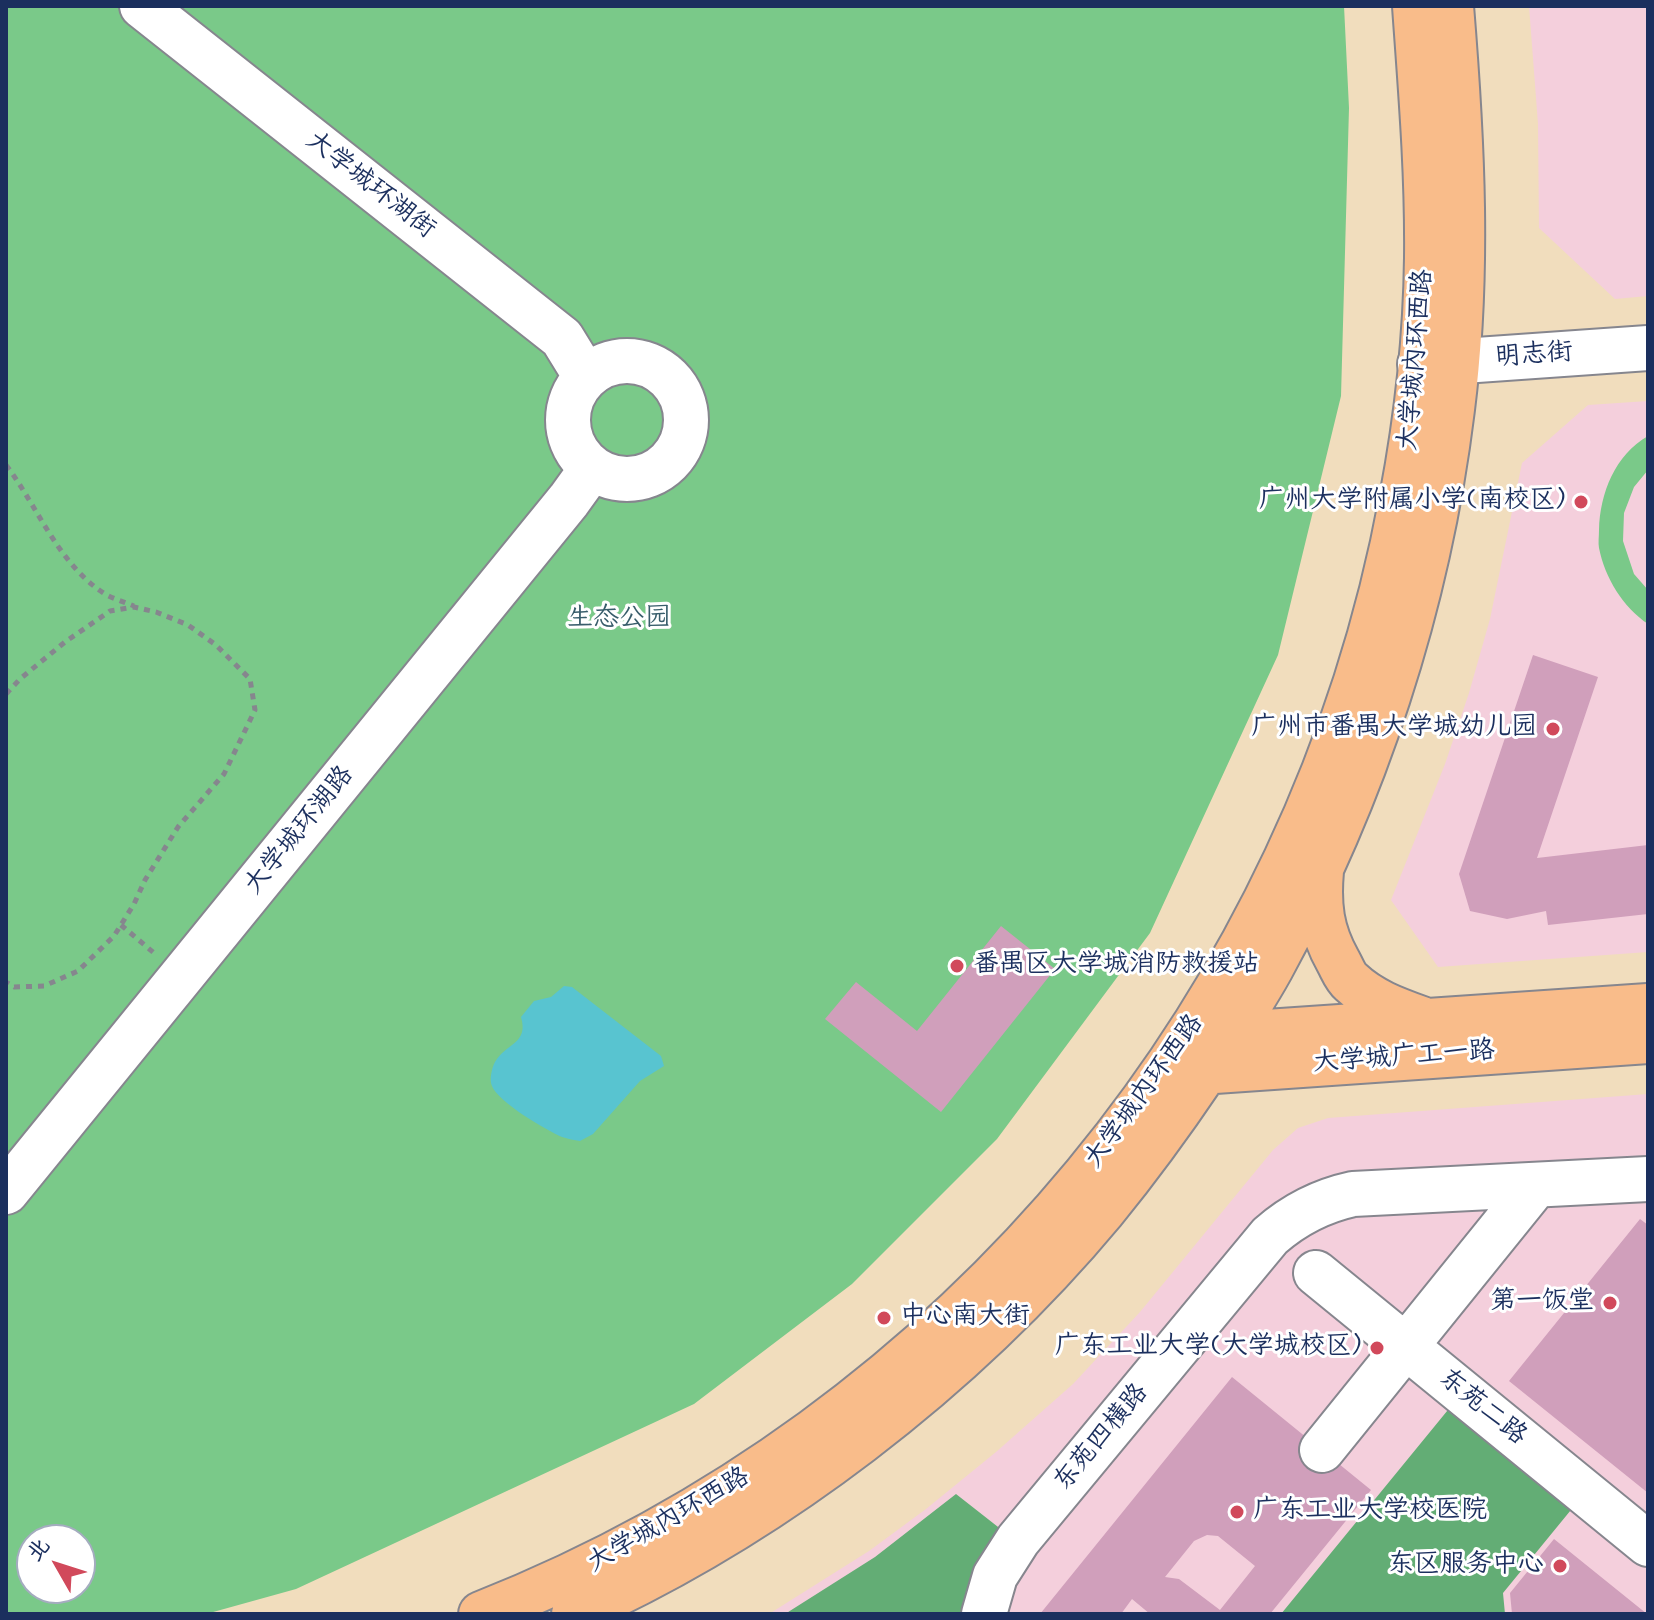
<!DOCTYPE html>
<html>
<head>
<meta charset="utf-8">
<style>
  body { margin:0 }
  #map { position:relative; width:1654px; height:1620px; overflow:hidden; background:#f1ddbd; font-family:Mynerve,"LXGW WenKai TC",sans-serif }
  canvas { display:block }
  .frame { position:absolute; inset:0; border:8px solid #1b2f5e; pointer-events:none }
  .north { position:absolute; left:16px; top:1524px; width:80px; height:80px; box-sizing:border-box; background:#fff; border:2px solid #a4acbf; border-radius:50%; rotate:309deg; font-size:22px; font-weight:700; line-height:32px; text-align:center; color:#1b2f5e }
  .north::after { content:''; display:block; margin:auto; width:28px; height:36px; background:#d1495b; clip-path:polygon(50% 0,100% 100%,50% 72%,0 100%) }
</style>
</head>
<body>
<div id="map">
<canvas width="1654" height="1620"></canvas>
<div class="frame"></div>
<div class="north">北</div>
</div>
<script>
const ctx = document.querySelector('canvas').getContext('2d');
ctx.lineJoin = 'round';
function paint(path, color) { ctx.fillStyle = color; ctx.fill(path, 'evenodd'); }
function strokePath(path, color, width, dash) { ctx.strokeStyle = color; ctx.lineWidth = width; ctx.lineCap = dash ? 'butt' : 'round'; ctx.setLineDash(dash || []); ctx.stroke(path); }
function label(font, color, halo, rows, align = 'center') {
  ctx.font = font + ' Mynerve,"LXGW WenKai TC",sans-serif'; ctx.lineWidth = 6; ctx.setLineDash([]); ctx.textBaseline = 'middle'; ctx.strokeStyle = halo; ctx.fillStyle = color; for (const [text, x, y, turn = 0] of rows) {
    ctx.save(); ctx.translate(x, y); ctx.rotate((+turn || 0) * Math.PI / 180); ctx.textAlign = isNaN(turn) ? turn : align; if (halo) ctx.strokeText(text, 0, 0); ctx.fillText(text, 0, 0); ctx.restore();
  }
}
const built = new Path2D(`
  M1529,6H1648V296L1615,299L1539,228L1538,124Z
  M1648,401V952L1438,967L1391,900L1445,764L1469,693L1490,619L1522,463L1588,405Z
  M1648,1094V1614H769L869,1551L926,1509L996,1452L1073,1384L1140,1312L1273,1150L1298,1128L1328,1118Z`);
const green = new Path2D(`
  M6,6H1344L1349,108L1341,396L1278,655L1150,933L997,1139L852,1284L694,1404L296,1589L206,1614H6ZM32,1540H80V1588H32Z
  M1648,436V470L1634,487L1624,513L1623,541L1634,574L1648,590V624C1623,607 1605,578 1599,548C1598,543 1599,536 1599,530C1600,493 1615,455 1648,436Z`);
const forest = new Path2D(`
  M1452,1405L1575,1505L1503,1593L1505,1614H1281Z
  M956,1494L1007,1534L970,1614H785L875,1557Z`);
const water = new Path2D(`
  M564,986L572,987L661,1056L664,1066L640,1081L593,1134L580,1141C574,1140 568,1139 562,1137C546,1130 498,1102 492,1086C489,1080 492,1067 495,1062C506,1043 529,1044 521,1017L534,1001L551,997Z`);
const building = new Path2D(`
  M1533,655L1598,677L1537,858L1648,845V914L1548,925L1546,911L1507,919L1470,911L1459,874Z
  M1001,926L1055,969L941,1112L825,1019L856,982L917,1031Z
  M1640,1219L1648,1225V1493L1509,1381Z
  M1232,1377L1371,1490L1270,1614H1150L1132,1599L1121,1614H1040ZM1207,1535L1218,1536L1255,1566L1220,1610L1179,1579L1165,1577L1194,1541Z
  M1554,1539L1647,1614H1512L1510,1593Z`);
const path = new Path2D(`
  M6,465C38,507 58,564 105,594C114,599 124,602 134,606
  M6,694L20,679L65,642L110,611L134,607L156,612L188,625L216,645L250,679L255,710L224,774L178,827L145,880L134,904L114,936L78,971L44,986L14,987L6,982
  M121,925L154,953`);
const minor = new Path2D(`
  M142,6L562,338L586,377
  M568 420a59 59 0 1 1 118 0a59 59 0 1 1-118 0Z
  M1420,364L1648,348
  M6,1192L569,500L592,468
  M1316,1273L1648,1544
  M1322,1450L1536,1185
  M984,1614L995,1576L1018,1540L1270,1236C1295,1214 1321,1201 1353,1194L1648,1179`);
const major = new Path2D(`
  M1321,871C1318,905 1321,931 1338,961C1342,968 1345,977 1351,982C1371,1001 1397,1010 1422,1019
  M1208,1036L1648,1006
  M1186,1073L1648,1041
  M481,1614C958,1426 1309,1003 1402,498C1417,419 1426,338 1427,258C1428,174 1421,90 1415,6
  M574,1614C772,1525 964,1378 1103,1211C1138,1168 1171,1123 1202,1077C1226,1041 1250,1006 1271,968C1365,796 1428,605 1452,409C1469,275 1462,140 1451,6`);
const markers = [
  [1581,502,8,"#d1495b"],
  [1553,729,8,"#d1495b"],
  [957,966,8,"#d1495b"],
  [1610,1303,8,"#d1495b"],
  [884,1318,8,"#d1495b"],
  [1377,1348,8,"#d1495b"],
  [1237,1512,8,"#d1495b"],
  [1560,1566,8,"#d1495b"]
];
const streetNames = [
  ["大学城环湖街",370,186,38],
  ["明志街",1534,356,-4],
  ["大学城内环西路",1417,360,-85],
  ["大学城环湖路",300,831,-51],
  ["大学城广工一路",1404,1058,-4],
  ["大学城内环西路",1145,1092,-54],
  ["东苑二路",1482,1408,39],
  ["东苑四横路",1102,1438,-50],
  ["大学城内环西路",669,1521,-30]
];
const poiNames = [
  ["广州大学附属小学(南校区)",1565,502],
  ["广州市番禺大学城幼儿园",1537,729],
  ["番禺区大学城消防救援站",973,966,"left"],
  ["第一饭堂",1594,1303],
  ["中心南大街",900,1318,"left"],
  ["广东工业大学(大学城校区)",1361,1348],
  ["广东工业大学校医院",1253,1512,"left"],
  ["东区服务中心",1544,1566]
];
const parkNames = [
  ["生态公园",619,620]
];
paint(built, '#f4cfdc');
paint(green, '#7ac989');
paint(forest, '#63ad75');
paint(water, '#58c4d0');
paint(building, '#d09fbb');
strokePath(minor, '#86868e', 48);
strokePath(major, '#86868e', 48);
strokePath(path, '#86868e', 5, [6, 6]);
strokePath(minor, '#fff', 44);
strokePath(major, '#f9bc8a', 44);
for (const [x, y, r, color] of markers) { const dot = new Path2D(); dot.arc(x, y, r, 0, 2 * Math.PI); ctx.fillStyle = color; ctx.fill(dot); strokePath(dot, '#fff', 3); }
label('26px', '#1b2f5e', '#fff', streetNames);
label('26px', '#1b2f5e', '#fff', poiNames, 'right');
label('26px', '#385d6b', '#fff', parkNames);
</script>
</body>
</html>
